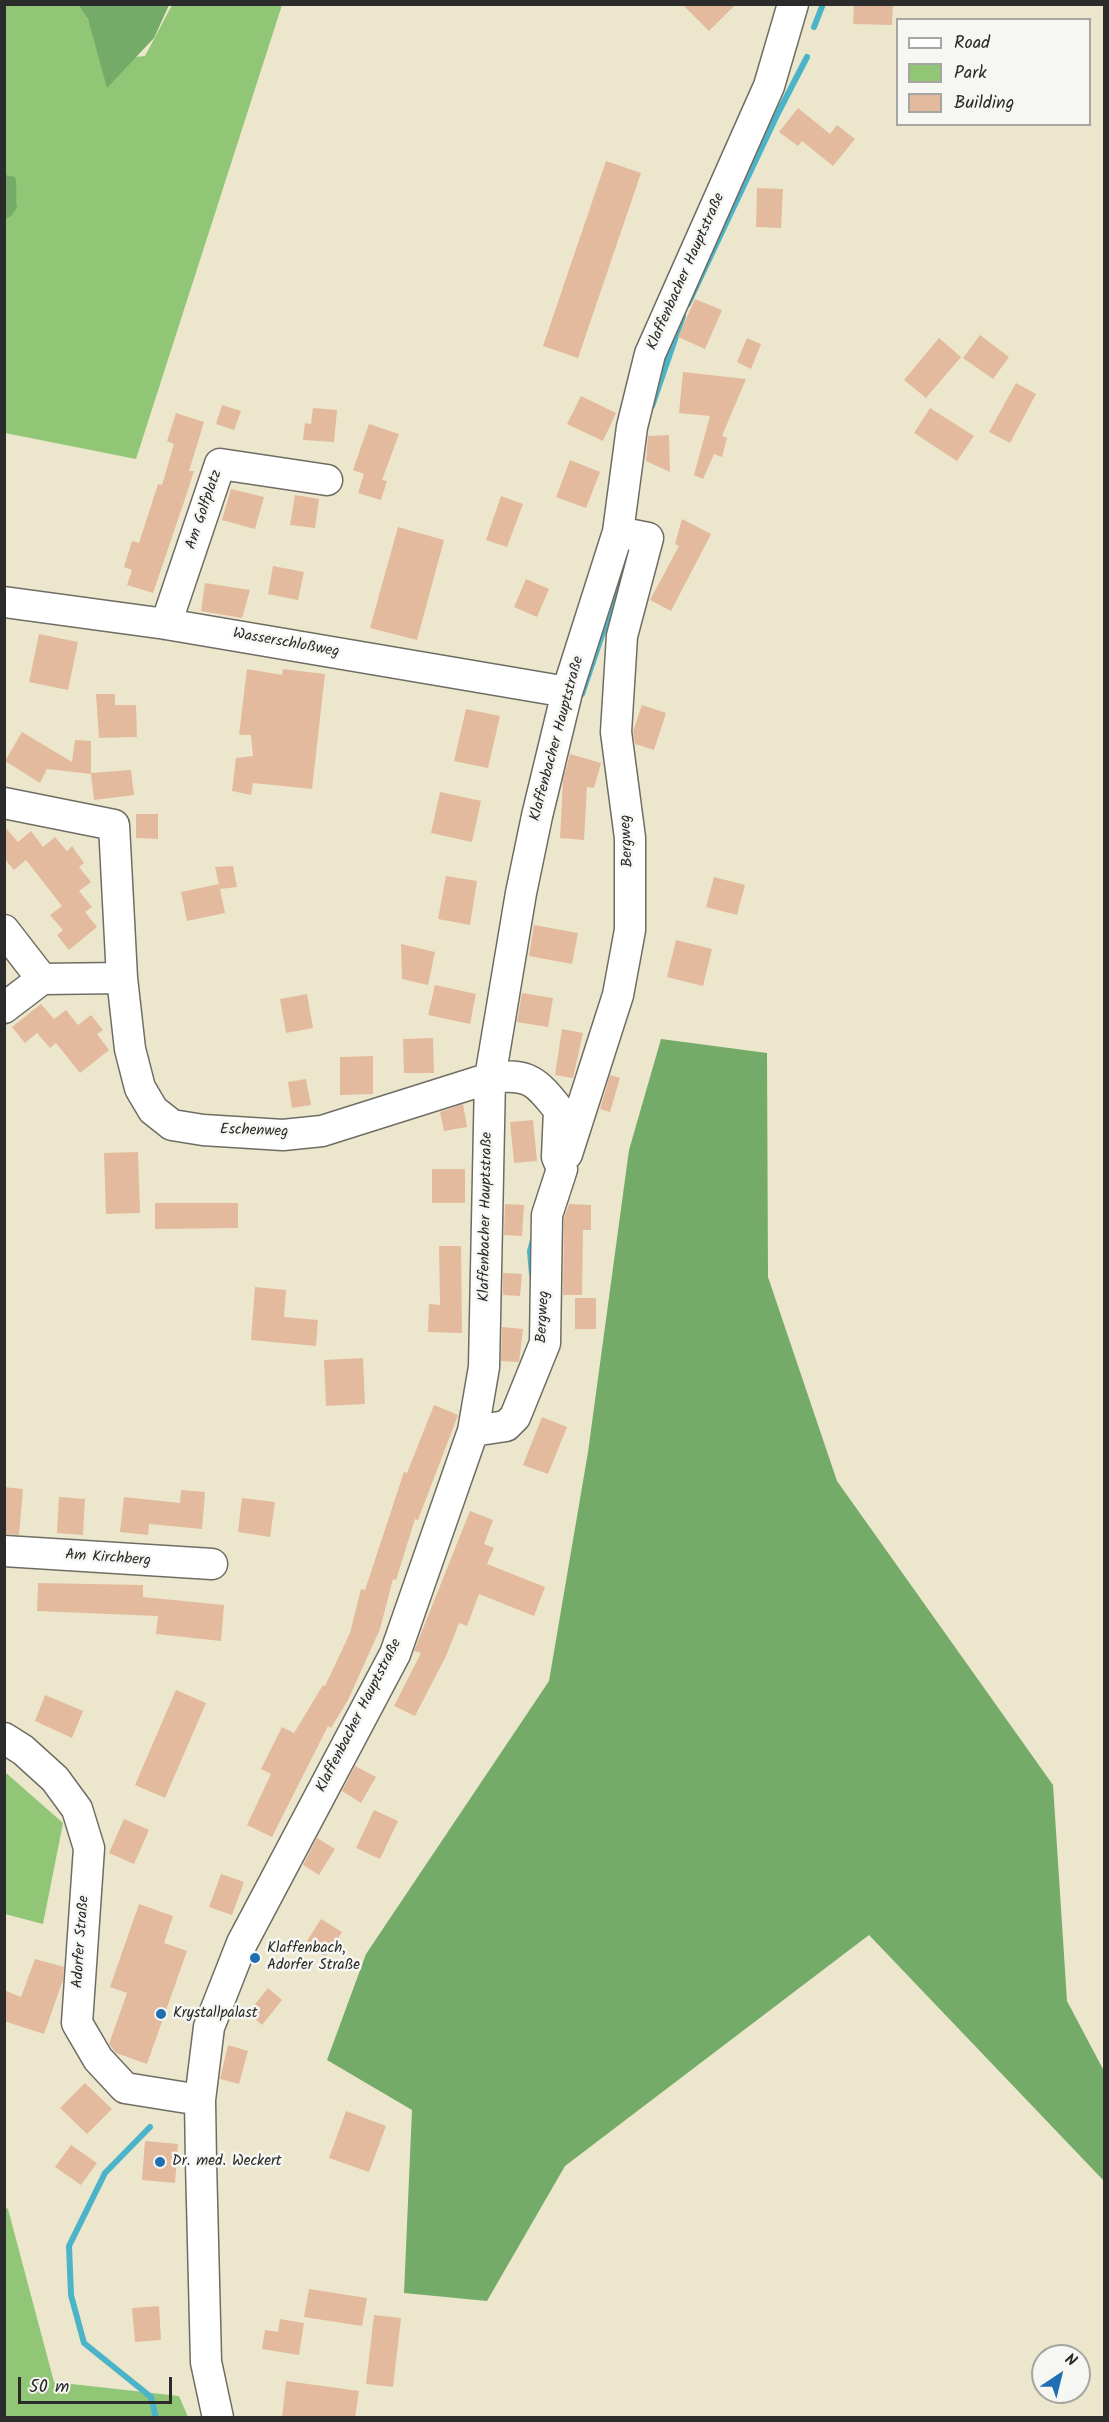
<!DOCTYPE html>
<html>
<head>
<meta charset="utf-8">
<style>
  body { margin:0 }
  #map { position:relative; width:1109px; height:2422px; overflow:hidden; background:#ece7cc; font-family:Kalam,sans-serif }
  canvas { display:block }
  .frame { position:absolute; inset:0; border:6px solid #2b2b2b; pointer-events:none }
  .legend { position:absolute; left:896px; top:18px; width:195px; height:108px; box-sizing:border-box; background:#f6f6f2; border:2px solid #a5a5a2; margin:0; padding:8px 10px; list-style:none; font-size:18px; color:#2b2b2b }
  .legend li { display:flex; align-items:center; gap:12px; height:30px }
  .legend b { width:30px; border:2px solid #a5a5a2 }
  .north { position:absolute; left:1031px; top:2344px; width:60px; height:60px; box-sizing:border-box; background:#f6f6f2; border:2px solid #a5a5a2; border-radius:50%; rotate:35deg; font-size:16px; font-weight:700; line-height:24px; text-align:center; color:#2b2b2b }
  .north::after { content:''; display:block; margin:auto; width:21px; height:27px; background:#1f6fb2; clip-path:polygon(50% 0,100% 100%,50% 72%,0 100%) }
  .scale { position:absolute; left:18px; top:2377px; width:154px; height:27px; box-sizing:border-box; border:3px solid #2b2b2b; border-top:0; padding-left:8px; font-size:18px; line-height:21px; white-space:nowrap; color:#2b2b2b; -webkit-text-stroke:4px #f6f6f2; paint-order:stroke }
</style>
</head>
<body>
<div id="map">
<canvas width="1109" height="2422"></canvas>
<div class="frame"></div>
<ul class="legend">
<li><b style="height:8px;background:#fff"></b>Road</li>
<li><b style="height:16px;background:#92c677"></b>Park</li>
<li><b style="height:16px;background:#e3ba9d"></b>Building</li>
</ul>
<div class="north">N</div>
<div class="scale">50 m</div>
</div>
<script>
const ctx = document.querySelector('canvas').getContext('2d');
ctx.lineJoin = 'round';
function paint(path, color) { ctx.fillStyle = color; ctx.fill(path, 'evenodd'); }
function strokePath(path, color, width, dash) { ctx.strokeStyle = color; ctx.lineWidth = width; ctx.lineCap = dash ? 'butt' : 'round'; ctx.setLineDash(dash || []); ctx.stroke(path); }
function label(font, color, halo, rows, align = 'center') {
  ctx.font = font + ' Kalam,sans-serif'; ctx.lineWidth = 5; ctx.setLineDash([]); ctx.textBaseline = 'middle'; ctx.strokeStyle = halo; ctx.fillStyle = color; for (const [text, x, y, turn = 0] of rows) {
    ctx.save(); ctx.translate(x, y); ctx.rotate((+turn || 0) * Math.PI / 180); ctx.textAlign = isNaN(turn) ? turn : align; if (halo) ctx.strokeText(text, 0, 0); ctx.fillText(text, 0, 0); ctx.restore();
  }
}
const green = new Path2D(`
  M4,5H78L116,59L145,56L172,5H282L136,459L5,433Z
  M5,1772L63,1823L43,1924L5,1914Z
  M4,2207L8,2209L54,2382L179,2396L188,2417H5Z`);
const forest = new Path2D(`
  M78,5H169L154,38L107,88L88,19Z
  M5,175L15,177C18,188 15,196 17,207L12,215L5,220Z
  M661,1039L767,1053L768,1277L837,1481L1053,1785L1067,2001L1104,2071V2181L869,1935L565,2166L487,2301L404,2293L412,2110L327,2060L366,1954L549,1681L588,1452L629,1150Z`);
const stream = new Path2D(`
  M814,27L823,4
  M688,304L777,115L807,57
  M652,406L683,316
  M582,694L628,558
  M532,1274L530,1251L533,1240
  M150,2127L105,2173L69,2246L71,2295L84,2343L151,2397L156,2418`);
const building = new Path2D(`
  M682,4H736L709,31Z
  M854,4H893L892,25L853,24Z
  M798,108L830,134L837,125L855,139L833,166L802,141L798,146L779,132Z
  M606,161L641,173L578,358L543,346Z
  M757,188L783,189L781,228L756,227Z
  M695,299L722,310L705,349L678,337Z
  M980,335L1009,357L993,379L963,358Z
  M747,338L761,344L751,369L737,362Z
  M939,338L961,357L926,398L904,380Z
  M683,372L746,379L722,436L727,438L722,457L714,454L703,479L694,475L710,416L679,413Z
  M1016,383L1036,394L1010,443L989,432Z
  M581,396L616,413L603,441L567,424Z
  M222,405L241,411L234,430L216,424Z
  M313,408L337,410L334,442L303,440L305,423L311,424Z
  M930,408L974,436L957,461L914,433Z
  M176,413L204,422L189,471H194L187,493L153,593L127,585L132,570L124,567L132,541L139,543L158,484L162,485L174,444L167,441Z
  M369,424L399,434L382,480L387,481L381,500L358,493L364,474L353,470Z
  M669,435L670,472L646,461L648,436Z
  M570,460L600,472L586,508L556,497Z
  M231,489L264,497L255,529L222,520Z
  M295,495L319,499L315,528L290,525Z
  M501,496L523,504L507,547L486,540Z
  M682,519L711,534L671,611L650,600L679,546L675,544Z
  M398,527L444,540L417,640L370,628Z
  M273,566L304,572L298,600L268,594Z
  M526,579L549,589L537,617L514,607Z
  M205,583L250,590L242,618L201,611Z
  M39,634L78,642L68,690L29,682Z
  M247,669L282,675L283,669L325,674L312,789L253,783L251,795L232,791L236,758L253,756L251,735H239Z
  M96,694H115V705H136L137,737L99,738Z
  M642,705L666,713L654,750L635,744L633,731Z
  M466,709L500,716L488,768L454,761Z
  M22,732L72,762L75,740L91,741V773L131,770L134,795L94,800L91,774L47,769L40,783L5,761Z
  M570,754L601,763L594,788L587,787L584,840L560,838L563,780Z
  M440,792L481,801L472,842L431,833Z
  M136,814H158V839L136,838Z
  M4,826L18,842L31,831L43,847L55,837L67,851L72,846L84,863L79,867L91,882L79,891L92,907L85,912L97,927L69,950L57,935L63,930L50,915L62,906L26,860L14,870L4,858Z
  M233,866L237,887L220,889L215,867Z
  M446,876L477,881L470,925L438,919Z
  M714,877L745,885L737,915L706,907Z
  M219,884L225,913L187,921L181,892Z
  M534,925L578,933L572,964L529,956Z
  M676,940L712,949L703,986L667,977Z
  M401,944L435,952L428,985L402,979Z
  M435,985L476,994L470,1024L428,1015Z
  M522,993L553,998L548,1027L517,1022Z
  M307,994L313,1028L286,1033L280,999Z
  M41,1004L54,1019L66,1010L78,1025L91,1015L103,1030L97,1034L109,1050L80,1073L56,1043L50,1048L37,1033L25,1043L12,1027Z
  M562,1029L583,1033L573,1078L555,1075Z
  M433,1038L434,1073H404L403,1039Z
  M373,1056V1094L340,1095V1057Z
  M610,1075L620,1078L610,1112L600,1109Z
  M306,1079L311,1105L292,1108L288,1082Z
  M463,1104L467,1127L444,1131L440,1112Z
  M533,1120L537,1161L514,1163L510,1122Z
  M138,1152L140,1213L106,1214L104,1153Z
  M432,1169H465V1203H432Z
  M155,1203H238V1228L155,1229Z
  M505,1204L524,1205L522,1236L504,1235Z
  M569,1204L591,1205V1230H583L582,1295H563L564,1218Z
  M439,1246H461L462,1333L428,1332L429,1304L440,1305Z
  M503,1273L522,1274L520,1296L503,1295Z
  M255,1287L286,1290L284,1317L318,1320L316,1346L251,1340Z
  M575,1298H596V1329H575Z
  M502,1327L523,1329L519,1362L501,1361Z
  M363,1358L365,1404L326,1406L324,1360Z
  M434,1405L458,1415L418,1520L415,1519L396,1580L393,1579L380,1629L348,1700L331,1728L328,1726L272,1837L247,1825L271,1774L261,1769L282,1727L294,1733L323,1685L325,1686L350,1633L361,1589L365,1590L404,1472L407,1473Z
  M542,1417L567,1427L548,1474L523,1465Z
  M4,1487L23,1489L19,1535L4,1534Z
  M181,1490L205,1492L202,1529L149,1524L148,1535L120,1532L124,1497L180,1503Z
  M59,1497L85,1499L83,1535L57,1533Z
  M242,1498L275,1502L270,1537L238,1532Z
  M470,1511L493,1520L484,1544L494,1548L487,1564L545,1587L534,1616L479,1594L467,1626L459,1623L446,1656L415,1716L394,1706L421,1653L414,1651Z
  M38,1583L143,1585V1597L224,1605L221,1641L156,1634L158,1616L37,1611Z
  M176,1690L206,1703L165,1798L135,1785Z
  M45,1695L83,1711L72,1738L35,1721Z
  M355,1766L376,1777L361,1803L342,1791Z
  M374,1810L398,1821L380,1859L356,1848Z
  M124,1819L149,1830L134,1864L109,1853Z
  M317,1838L335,1849L319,1875L303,1865Z
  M221,1874L244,1882L232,1915L209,1907Z
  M139,1904L173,1916L164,1943L187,1951L147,2064L116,2053L109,2044L127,1993L110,1987Z
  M321,1919L342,1932L326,1957L305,1944Z
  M35,1959L64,1967L63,1980L44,2034L4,2021V1990L21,1997Z
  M268,1988L282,2000L262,2025L248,2013Z
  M228,2045L248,2051L239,2084L220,2079Z
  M85,2083L112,2109L87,2134L60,2108Z
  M346,2111L386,2126L369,2172L329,2158Z
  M145,2141L178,2144L175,2183L142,2180Z
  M71,2145L97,2163L81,2185L55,2167Z
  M309,2289L367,2298L362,2326L304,2317Z
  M159,2306L161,2340L135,2342L132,2308Z
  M374,2315L401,2318L393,2387L366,2384Z
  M280,2319L304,2323L299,2355L262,2349L265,2330L278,2332Z
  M286,2381L359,2391L355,2418H282Z`);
const minor = new Path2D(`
  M4,602L166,624L567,692
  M166,624L220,464L327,480
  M4,803L114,825L122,978L130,1049L140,1088L153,1110L172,1125L203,1130L283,1135L322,1131L490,1078C529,1073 536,1081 559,1110L557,1157L562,1169L547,1215L545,1343L515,1417L506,1426L473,1431
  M4,930L42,979L122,978
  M4,1008L42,979
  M567,1154L618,995L630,930V838L616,732L622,636L648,538L618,532
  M4,1551L212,1564
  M4,1738L23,1750L55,1779L77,1809L89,1848L77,2023L98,2059L125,2088L200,2100
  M218,2418L206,2362L201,2162L200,2100L209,2027L242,1943L395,1654L473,1431L484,1367L490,1078L521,893L537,816L567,692L618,532L632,427L650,354L769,86L793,4`);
const markers = [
  [255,1958,6,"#1f6fb2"],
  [161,2014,6,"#1f6fb2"],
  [160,2162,6,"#1f6fb2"]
];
const streetNames = [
  ["Klaffenbacher Hauptstraße",687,272,-66],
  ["Am Golfplatz",205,510,-71],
  ["Wasserschloßweg",286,644,10],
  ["Klaffenbacher Hauptstraße",558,739,-75],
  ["Bergweg",628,841,-93],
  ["Eschenweg",254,1132,2],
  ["Klaffenbacher Hauptstraße",487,1217,-89],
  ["Bergweg",544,1317,-87],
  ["Am Kirchberg",108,1559,4],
  ["Klaffenbacher Hauptstraße",360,1716,-63],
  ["Adorfer Straße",82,1942,-86]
];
const poiNames = [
  ["Klaffenbach,",267,1949],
  ["Adorfer Straße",267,1966],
  ["Krystallpalast",173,2014],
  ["Dr. med. Weckert",172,2162]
];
paint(green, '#92c677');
paint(forest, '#75ab68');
strokePath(stream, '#4bb4c9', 6);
paint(building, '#e3ba9d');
strokePath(minor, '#6f6d63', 33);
strokePath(minor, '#fff', 30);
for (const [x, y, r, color] of markers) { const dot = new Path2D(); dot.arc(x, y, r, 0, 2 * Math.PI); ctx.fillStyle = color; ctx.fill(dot); strokePath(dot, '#f6f6f2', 2); }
label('15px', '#2b2b2b', '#f6f6f2', streetNames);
label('15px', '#2b2b2b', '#f6f6f2', poiNames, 'left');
</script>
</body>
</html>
